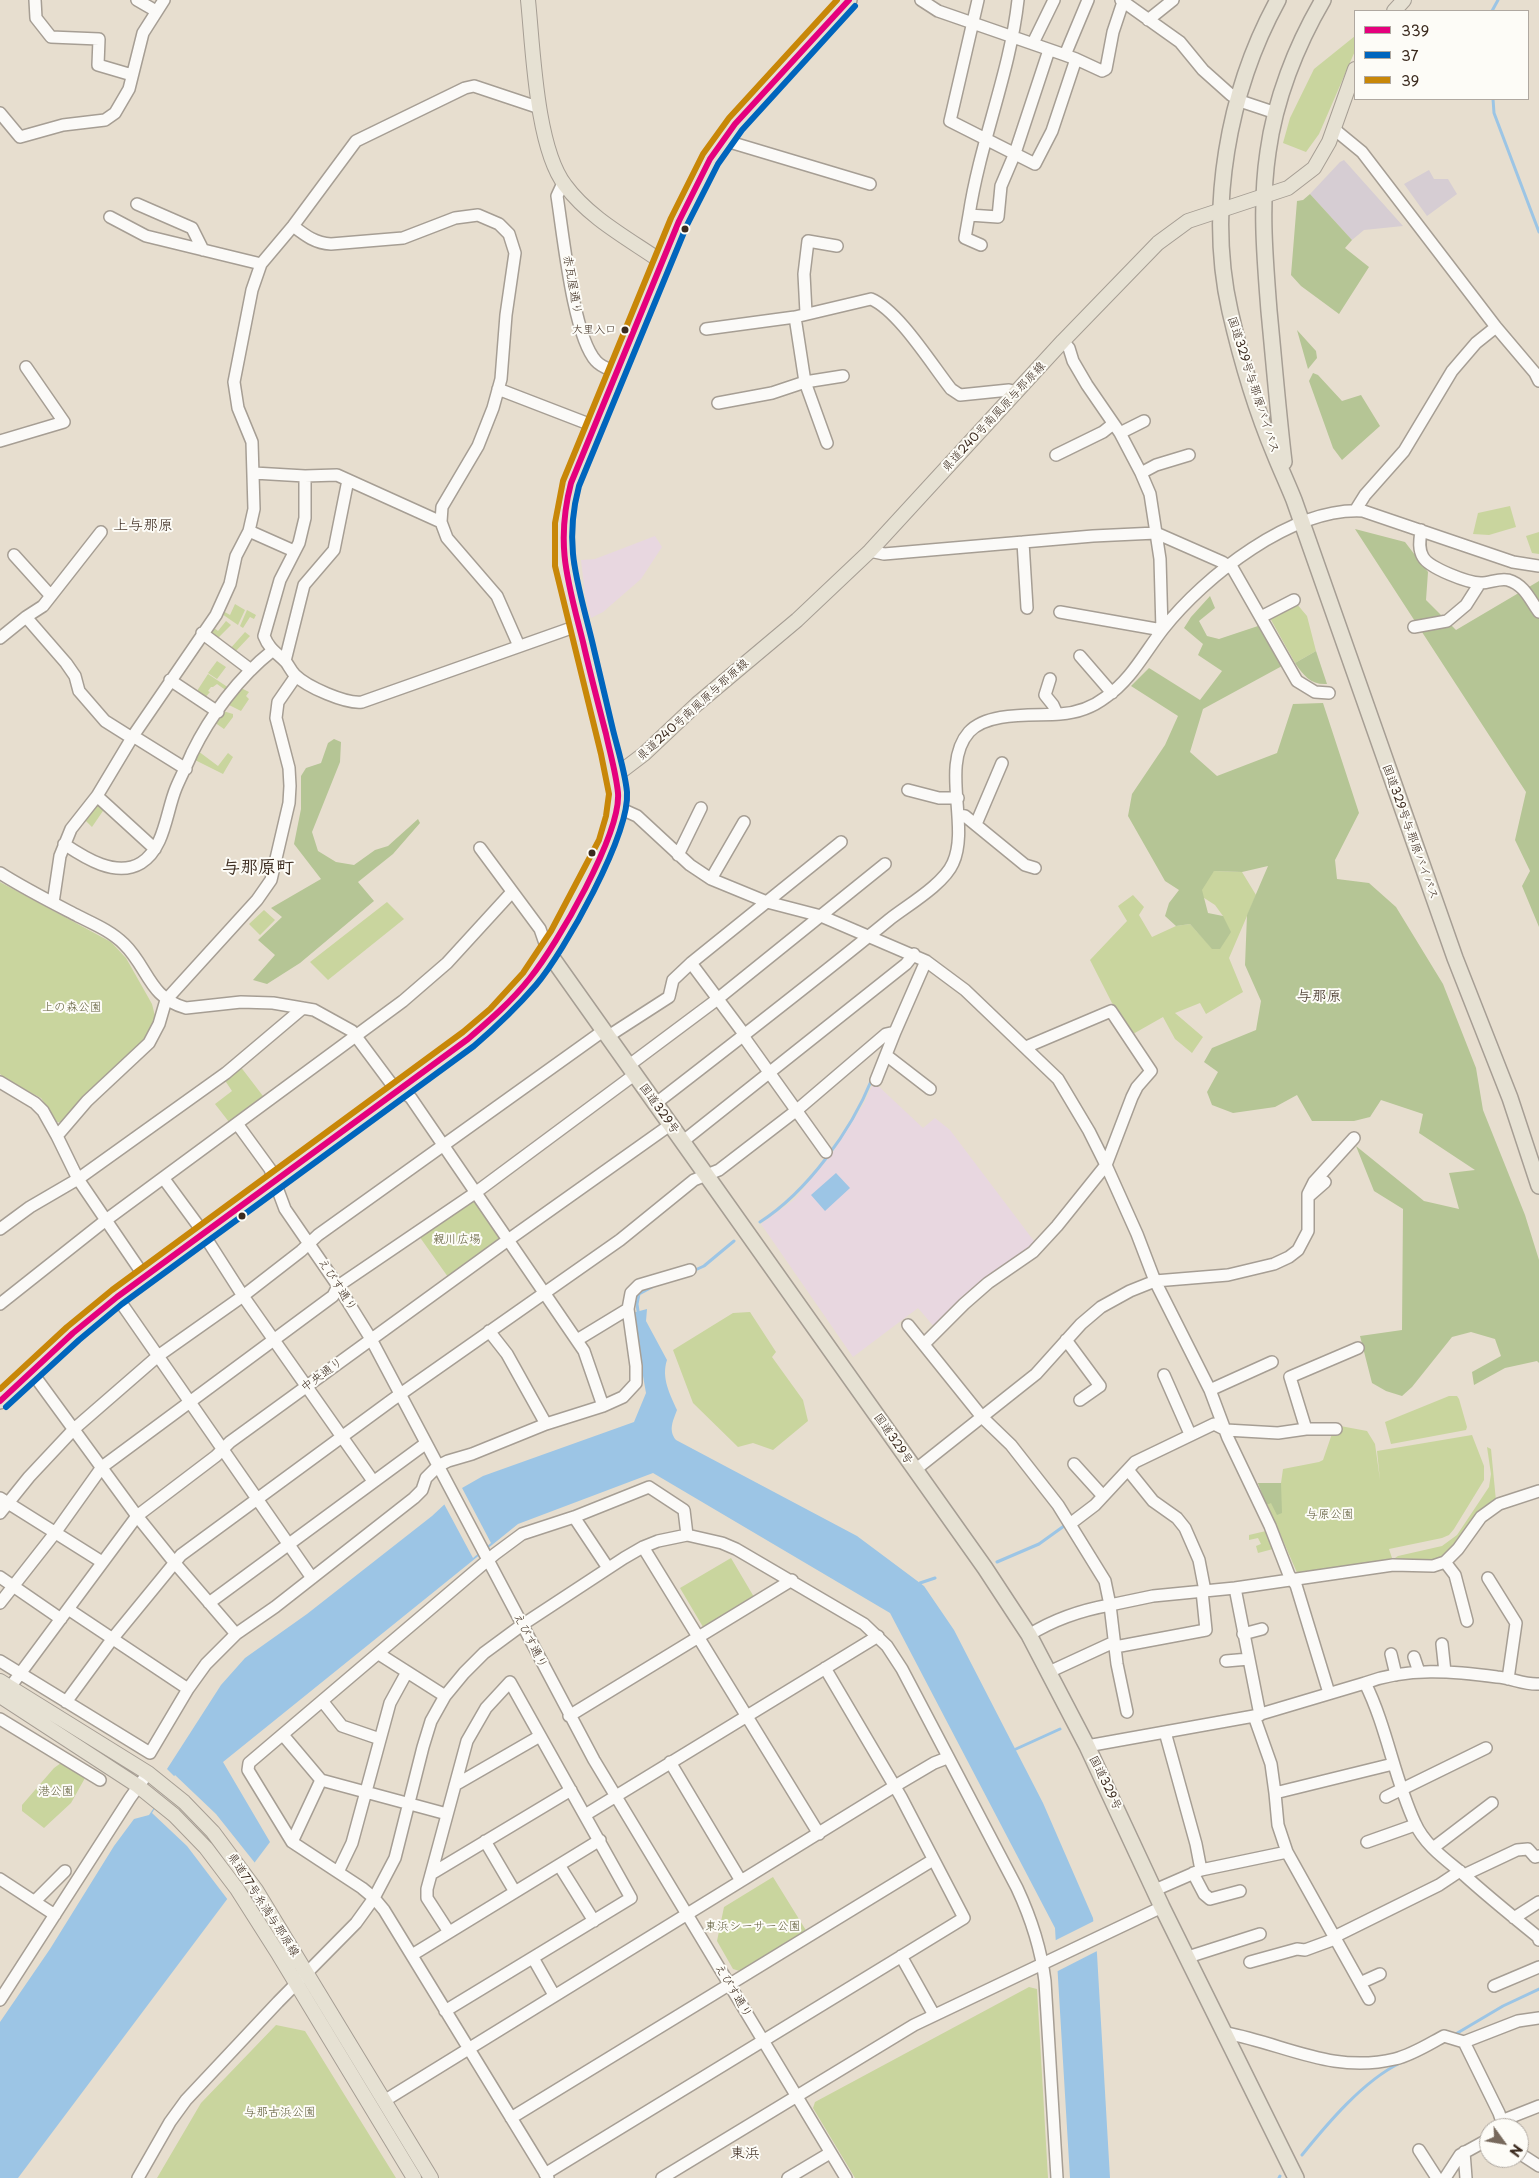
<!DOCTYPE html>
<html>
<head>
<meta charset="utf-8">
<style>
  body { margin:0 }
  #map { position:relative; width:1539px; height:2178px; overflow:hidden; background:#e7decf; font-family:"Playpen Sans",sans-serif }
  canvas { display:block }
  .legend { position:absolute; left:1354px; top:10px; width:175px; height:90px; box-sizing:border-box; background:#fdfcf7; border:1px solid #afa8a0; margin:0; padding:6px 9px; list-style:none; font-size:15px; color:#3b2a1e }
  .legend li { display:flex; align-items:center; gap:10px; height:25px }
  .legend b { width:25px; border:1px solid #afa8a0 }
  .north { position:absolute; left:1479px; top:2118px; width:50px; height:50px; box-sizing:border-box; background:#fdfcf7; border:1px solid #afa8a0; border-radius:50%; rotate:122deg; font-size:14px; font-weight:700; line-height:20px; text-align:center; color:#3b2a1e }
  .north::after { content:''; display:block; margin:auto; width:18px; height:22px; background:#77695c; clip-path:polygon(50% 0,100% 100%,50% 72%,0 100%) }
</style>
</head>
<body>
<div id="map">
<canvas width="1539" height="2178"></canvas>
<ul class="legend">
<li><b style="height:6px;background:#e5007d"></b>339</li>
<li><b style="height:6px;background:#0065bd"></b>37</li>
<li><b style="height:6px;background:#c88708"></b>39</li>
</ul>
<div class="north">N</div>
</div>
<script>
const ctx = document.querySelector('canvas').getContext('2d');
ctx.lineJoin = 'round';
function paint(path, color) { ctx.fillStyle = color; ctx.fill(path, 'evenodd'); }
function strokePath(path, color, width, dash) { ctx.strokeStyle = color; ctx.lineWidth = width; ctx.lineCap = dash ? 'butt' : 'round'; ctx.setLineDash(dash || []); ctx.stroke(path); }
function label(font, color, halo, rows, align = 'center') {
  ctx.font = font + ' "Playpen Sans","Klee One",sans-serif'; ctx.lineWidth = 4; ctx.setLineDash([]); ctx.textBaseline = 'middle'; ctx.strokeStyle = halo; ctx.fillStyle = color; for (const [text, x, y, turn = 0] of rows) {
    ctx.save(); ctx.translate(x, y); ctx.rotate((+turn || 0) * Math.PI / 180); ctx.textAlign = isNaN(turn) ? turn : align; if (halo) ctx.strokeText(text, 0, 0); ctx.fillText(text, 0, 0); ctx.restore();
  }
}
const built = new Path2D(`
  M655,536L662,547L641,579L603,612L591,618L585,595L581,560L595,559Z
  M874,1082L923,1128L935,1118L950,1130L1037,1245L935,1328L918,1308L853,1357L761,1224L795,1199L833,1152L863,1105Z`);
const industrial = new Path2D(`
  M1344,160L1403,226L1364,230L1352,240L1310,194L1340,162Z
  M1429,170L1434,179H1448L1457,194L1427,216L1404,184Z`);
const green = new Path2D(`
  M1355,36V51L1319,134L1306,152L1283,143L1290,118L1314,69Z
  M1510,506L1516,527L1489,535L1473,534L1478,513Z
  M1539,532V554L1532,553L1526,536Z
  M1296,603L1307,616L1316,651L1295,663L1270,618Z
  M235,604L245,610L238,625L222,614L223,611L230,615Z
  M247,610L256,615L254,619L250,617L243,628L240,626Z
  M226,621L231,625L216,640L209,632L213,627L218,631Z
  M245,632L250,636L234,653L229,650Z
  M217,661L226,667L217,679L208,673Z
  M208,674L229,688L227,691L217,684L213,687H211L208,691L210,692L203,700L195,694Z
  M239,687L249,692L246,696L249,699L241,711L229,705L228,703Z
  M223,711L233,714V717L224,729L214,722Z
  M198,751L218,766L228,753L233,757L223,774L195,760Z
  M96,801L105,808L92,827L83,818Z
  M1214,871L1242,872L1256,895L1229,958L1243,992L1206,1014L1200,1003L1175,1013L1203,1037L1192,1053L1175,1039L1163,1017L1133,1034L1112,1003L1090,960L1127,921L1118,906L1133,895L1144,907L1139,915L1152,937L1176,926L1190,924L1212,948L1223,916L1215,905L1181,883Z
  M0,882L111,942L126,958L152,1004L156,1020L145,1041L63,1123L57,1122L41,1098L7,1080L0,1074Z
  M387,902L404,919L328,980L310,962Z
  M264,910L275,920L260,935L249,924Z
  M240,1066L263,1096L229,1122L215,1104L232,1091L224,1079Z
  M469,1201H476L501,1238L448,1277L419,1236Z
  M750,1312L776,1352L772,1357L803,1400L808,1421L773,1450L753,1443L738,1447L693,1403L673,1350L733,1313Z
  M1449,1396H1457L1459,1399L1467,1427L1466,1430L1391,1444L1385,1422Z
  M1335,1425L1367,1431L1375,1444L1380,1480L1377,1451L1472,1435L1484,1466V1480L1454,1529L1449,1535L1442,1538L1389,1549L1393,1561L1298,1575L1258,1483H1281L1283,1469L1319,1462L1323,1460Z
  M1487,1447L1491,1449L1496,1501L1446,1555L1436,1560L1396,1561L1395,1558L1398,1556L1442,1546L1457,1535L1489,1487L1491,1474Z
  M1266,1531L1273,1549L1258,1553L1256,1546L1261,1544L1258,1538L1249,1540V1535Z
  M731,1558L754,1597L703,1627L680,1588Z
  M61,1763L85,1778L71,1803L44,1828L22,1811V1805L54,1768Z
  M773,1877L807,1932L743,1972L733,1969L717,1941L724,1907Z
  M1029,1987L1037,1989L1048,2178H855L813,2108L815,2102Z
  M276,2025L305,2031L396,2178H157L201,2103Z`);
const forest = new Path2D(`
  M1310,194L1352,240L1345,248L1369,267L1339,314L1301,286L1291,275L1297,201L1303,200Z
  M1297,330L1316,351L1317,358L1308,369Z
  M1313,373L1318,375L1342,401L1361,395L1380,426L1342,460L1333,448L1309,381Z
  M1355,529L1405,542L1428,572L1426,600L1456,630L1539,581V927L1522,886L1530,871L1515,840L1526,792Z
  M1210,596L1215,608L1199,621L1207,636L1219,639L1258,626L1282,666L1203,709L1190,752L1217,776L1277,753L1293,704L1323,703L1359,813L1335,860L1337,879L1369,883L1396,907L1443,984L1476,1068L1483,1110L1525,1215L1539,1260V1363L1537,1361L1505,1368L1474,1385L1472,1372L1501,1356L1495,1339L1471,1332L1452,1337L1412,1387L1402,1396L1386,1391L1372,1383L1360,1336L1402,1330L1403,1209L1374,1191L1356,1146L1424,1201L1459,1209L1449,1173L1475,1170L1419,1133L1423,1114L1381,1100L1370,1117L1354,1121H1312L1297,1095L1275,1107L1233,1113L1212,1105L1207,1092L1218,1072L1204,1062L1212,1048L1256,1030L1261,1001L1245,965L1247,915L1268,866L1242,872L1214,871L1202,890L1208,913L1223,916L1231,932L1220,949H1212L1190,924L1176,926L1165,916L1169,903L1179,890L1165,881L1128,816L1132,794L1165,745L1178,716L1131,686L1149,668L1200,700L1222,671L1198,655L1203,644L1184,628L1191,617Z
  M1316,651L1327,684C1311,685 1304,676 1295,663Z
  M334,739L341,742L340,762L312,832L318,851L336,862L354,865L375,850L388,846L418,819L420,823L393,854L358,882L374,901L300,963L267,984L253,980L275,955L258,940L282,917L271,908L321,879L294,844L301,809V776L306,768L321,763L328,743Z
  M1258,1483H1281L1282,1513L1277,1515L1271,1503L1266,1505Z`);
const water = new Path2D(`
  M836,1173L850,1188L825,1211L811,1195Z
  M647,1309L646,1321L667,1360C661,1378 670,1394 677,1410C673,1421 668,1430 676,1440L857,1536L924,1586L954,1630L1043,1803L1093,1918L1097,1954L1110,2178H1070L1055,1928L890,1613L653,1473L518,1524L223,1762L270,1842L18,2178H0V2022L50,1949L114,1846L134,1819L149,1815L175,1777L167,1769L221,1685L245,1658L307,1614L432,1516L462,1488L483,1476L634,1422L646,1393L632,1313Z`);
const pier = new Path2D(`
  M461,1486L491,1543L473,1558L443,1502Z
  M175,1775L216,1814L255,1863L228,1900L187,1846L152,1813Z
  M1096,1920L1099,1950L1056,1972L1054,1941Z`);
const stream = new Path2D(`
  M1492,11L1498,0
  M1493,99L1494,113L1539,232
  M760,1222C807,1192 851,1131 872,1079
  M693,1271L704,1266L734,1241
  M638,1311L637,1304L639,1294L652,1287
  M997,1562L1039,1544L1064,1526
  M920,1583L935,1578
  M1016,1749L1060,1729
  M1454,2035L1503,2006L1539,1989
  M1302,2155C1327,2124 1363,2081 1400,2063
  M1279,2178L1280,2176`);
const minor = new Path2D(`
  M35,0L36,18L51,37L99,39L98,65L132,75
  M137,0L156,11
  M921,0L938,11L1065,55L1088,0
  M978,0L950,121L1035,164L1052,131L1076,59L1065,55
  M1018,0C1010,73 980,142 969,215L998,217L1001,186L1015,153L1049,50
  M1121,0L1180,42L1203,70L1231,95L1243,102L1276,113
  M1148,20L1173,0
  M1033,43L1054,0
  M1076,59L1102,71L1106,69L1113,32L1123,2
  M0,113L20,137L63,125L105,120L115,113L129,89L143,33L164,0
  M1334,129L1362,152L1496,327L1535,373L1539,381
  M724,138L733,143L870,184
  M563,183L557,196C563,233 573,336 596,361C601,367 609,369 616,372
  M137,204L192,228L203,250
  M969,215L965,238L981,245
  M110,217L146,236L261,264
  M293,226C306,236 315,243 331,244L403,238L455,218L478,215L499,224L509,234L515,253L506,315L501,379L493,408L478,446L442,507L441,522L447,538L497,596L519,646
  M806,313L804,274L808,241L837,246
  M706,329L795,317L871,299C898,310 932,365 951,389L960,395L1009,390L1017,392
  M498,389L594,426
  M718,403L772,393L805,382L795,317
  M1120,433L1144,421
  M0,441L64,422L26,367
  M827,443L805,382L843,376
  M1056,455L1103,432L1113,424
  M254,473L305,476L337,475L441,522
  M1141,473L1156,465L1189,455
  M305,476V518L299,543L280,580L264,636C269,649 277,653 286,662C289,666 291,671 295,675C307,687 346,704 362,702L577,626
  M1355,511L1365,495L1404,451L1452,371L1476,343L1496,327
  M1421,530C1420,539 1418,549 1423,557C1429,568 1468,583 1481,583C1490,583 1499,578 1508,580C1525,585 1530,600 1539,612
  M249,531L294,551
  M1023,542L1027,608
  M870,551L884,554L1093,536L1156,533L1222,562L1233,569L1297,681L1315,692L1329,693
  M14,555L51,596
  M1060,612L1162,630L1160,559L1150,494L1141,473L1120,433L1087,385L1073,361L1069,348L1063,341
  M26,617L43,606L101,532
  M1261,617L1294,600
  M1414,627L1447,621L1466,605L1480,583
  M202,633L251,670
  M0,638L26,617L66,663L75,676L79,691L105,721L132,738
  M1080,656L1112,693
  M285,661L304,585L334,550L348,480
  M1050,679L1045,695L1053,705L1057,714
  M170,680L218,712
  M133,736L186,769
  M908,790L939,798H958
  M97,796L155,849
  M617,807L637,816L690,865L711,879L767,902L821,916L926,961L965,990L1058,1079L1089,1131L1106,1165L1137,1234L1155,1281L1210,1390L1228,1438L1270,1526L1289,1575L1296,1585L1329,1693
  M958,815L965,816L1025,865L1035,868
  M976,824L1002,763
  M64,844C85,858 116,878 141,863C165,848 166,812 176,788C181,776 187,765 192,753C210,716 239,677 272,651
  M480,848L540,929L548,952
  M678,855L701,808
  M0,873C25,889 51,902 78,916C94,924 111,931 124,944C148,967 149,998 186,1008L241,1002L273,1003L314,1010L352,1031L390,1082L411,1098L584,1351L603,1406
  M711,879L744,822
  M53,903L60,856L71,829L97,796L133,736L216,615L230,584L236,556L249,531L254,509L252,442L238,408L234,382L252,290L261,264L293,226L356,141L465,88L474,86L540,108
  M691,963L744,1034L746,1040L826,1152
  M607,1037L669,997L673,980L691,963L841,842
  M886,1055L930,1089
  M628,1066L715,1001L885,864
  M876,1080L895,1032
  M0,1082L35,1103L43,1111L57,1136L78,1179L144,1276
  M655,1104C734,1043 813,982 890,919C908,905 944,884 953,863C970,826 940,765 969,732C988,711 1034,716 1060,714C1076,713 1093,707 1106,697C1131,680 1145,652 1163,629C1205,576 1292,507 1363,511L1513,562L1539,566
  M238,1125L270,1169L285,1209L338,1286L371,1339L594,1760L846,2178
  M57,1136L87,1101L149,1043L159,1024L166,1000L257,900L271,880L289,803L290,786L289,768L276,718L278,702L296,676
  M682,1142L906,964L914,954
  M164,1179L197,1224L243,1296L373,1481
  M1309,1196L1325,1182
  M0,1229L30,1207L78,1179L226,1073L303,1008
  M117,1297L312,1578
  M0,1304L106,1220L403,1001L447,963L512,892
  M908,1325L982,1417L1011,1445L1058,1505L1105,1581L1110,1605L1153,1596L1235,1588L1393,1565L1433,1566L1445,1562L1458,1549L1481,1517L1499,1504L1539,1491
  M489,1331L507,1354L546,1424
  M577,1340L628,1309
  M1066,1340L1100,1386L1080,1400
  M924,1344L964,1304L988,1283L1033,1252L1057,1226L1106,1165L1132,1097L1137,1087L1151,1071L1111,1011L1026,1047
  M31,1371L137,1516L174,1562L236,1634
  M1164,1375L1190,1434
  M1210,1390L1272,1362
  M1306,1429H1336
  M1074,1464L1103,1496
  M915,1470L1036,1374L1081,1324L1101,1307L1130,1291L1155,1281L1228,1275L1274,1264L1289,1257L1298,1250L1308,1231V1194L1314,1182L1354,1138
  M1128,1470L1153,1501L1177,1518L1185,1528L1199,1560L1205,1591
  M0,1498L102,1562
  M0,1513L29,1477L74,1429L158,1356L243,1296L301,1251L318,1235L603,1031
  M574,1517L608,1568
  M1070,1524L1095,1505L1135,1462L1214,1424L1226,1430L1278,1433L1306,1429L1290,1377L1358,1348
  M643,1547L819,1834
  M1445,1562L1455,1575L1467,1621
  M0,1577L61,1619
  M1488,1578L1516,1623L1508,1679
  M1235,1588L1260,1715
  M0,1603L55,1533L102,1467L333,1296L338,1286L475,1193L634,1075
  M209,1603L425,1444
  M68,1609L188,1689
  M1243,1634L1262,1629
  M1029,1635C1053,1620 1082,1610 1110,1605L1117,1664L1127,1712
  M1442,1644L1445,1672
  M1115,1647L1206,1630L1202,1591
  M379,1654L445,1696
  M1391,1654L1396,1675
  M1414,1657L1419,1672
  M0,1661L150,1753L188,1689L206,1664L236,1634L275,1607L414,1498L422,1490L426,1478L438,1466L448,1461L472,1454L546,1424L603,1406L623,1397L636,1383V1366L628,1309L631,1293L639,1285L690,1270
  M1226,1661L1249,1659
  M1049,1672L1114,1642
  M1365,1683C1407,1667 1453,1671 1497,1677C1512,1678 1524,1685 1539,1684
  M5,1694L137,1516L216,1456L230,1442L508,1240L670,1125
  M66,1702L113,1638L181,1555L392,1400L620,1240L694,1180L719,1170L797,1110L886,1034L895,1032L926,961
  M323,1702L342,1726L380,1739
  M569,1716L792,1580
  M1254,1716L1271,1764L1275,1793
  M0,1719L100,1780
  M1165,1732L1196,1844L1201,1870
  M283,1735L321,1780L447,1814
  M1087,1746L1254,1716L1365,1683C1387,1727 1394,1778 1415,1823C1424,1844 1445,1859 1462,1873C1486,1895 1512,1916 1538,1937L1539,1940
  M670,1762L741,1881
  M455,1785L540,1736
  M1386,1797L1486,1748
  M585,1815L878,1636
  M485,1841L515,1892
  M292,1842L321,1780
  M1367,1842L1415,1825
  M1433,1848L1492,1803
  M559,1865L594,1921
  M338,1872L352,1843L390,1703L407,1672
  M1193,1873L1204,1894L1210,1899L1240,1891
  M431,1874L571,1790
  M1464,1875L1517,1850L1528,1849L1535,1857L1539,1856
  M0,1879L55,1915
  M1155,1890L1201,1870L1287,1852
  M35,1901L65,1871
  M1514,1918L1539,1902
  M1334,1937L1439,1885L1460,1871
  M412,1955L600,1840
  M901,1956L934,2015
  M1188,1957L1260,1934
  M533,1958L554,1995
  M1250,1962L1297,1949L1305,1950L1335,1939
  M1360,1983L1380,1974
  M1494,1986L1539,1967
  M1369,1999L1287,1852L1278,1825L1275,1793L1393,1764
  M0,2000L130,1798L148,1773
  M445,2011L631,1898L510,1682L486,1708L467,1741L427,1889V1898L449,1932
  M1226,2033C1285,2044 1332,2074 1395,2059C1412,2055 1429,2044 1444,2036L1464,2042L1518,2021L1539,2018
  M1464,2042L1499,2113L1504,2128
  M384,2101L895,1786L934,1763L947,1758
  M511,2118L933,1860
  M1501,2121L1539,2106
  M1419,2150L1437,2178
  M1464,2152L1466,2178
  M1519,2153L1539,2166
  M545,2174L964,1918L901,1797L825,1668
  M138,2178L170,2122L186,2100L278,2002L356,1923L374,1898L395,1858L423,1747L431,1721L445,1696L464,1673L484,1653L522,1625L624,1558L643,1547L658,1541L687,1535L722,1543L736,1549L864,1624L887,1646L902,1669L1017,1888C1031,1918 1041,1949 1045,1981L1057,2178
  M548,2178L384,1910L374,1898L362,1888L292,1842L248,1770L249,1763L495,1554L522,1534L574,1517L649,1487L684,1510L687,1535
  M662,2178L914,2025L1162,1907
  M788,2178L830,2153
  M1445,2178L1460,2155L1489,2139`);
const major = new Path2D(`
  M528,0C533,48 536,147 565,185C589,218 629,239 662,262
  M1394,11L1404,0
  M615,776L644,754L697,704L797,620L870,551L1063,341L1158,243L1188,221L1288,188L1314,168L1329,142L1355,69
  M0,1681L148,1773L184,1802L213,1832L256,1890L431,2178
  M0,1696L138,1786L174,1815L206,1848L237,1889L279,1955L414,2178`);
const highway = new Path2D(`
  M1278,0C1228,91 1207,209 1230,311C1241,359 1256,410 1275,455C1281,470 1288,485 1294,500L1455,958L1510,1098L1539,1186
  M1284,462C1278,412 1274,362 1269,311C1265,259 1260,205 1268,152C1275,100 1296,46 1323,0
  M548,952L985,1568L1029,1635L1087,1746L1162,1907L1296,2178
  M0,1401L73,1333L117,1297L468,1039L496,1015L530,978L559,936L607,843L615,818L618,794L610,752L564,565C561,536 563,511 571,483L679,221L710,159L735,124L849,0`);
const bus1 = new Path2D(`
  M0,1401L73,1333L117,1297L468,1039C490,1020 512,1001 530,978C557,945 621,834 618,793C616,773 610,753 606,734C598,703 590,673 583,642C568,582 555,545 571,483L679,221L710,159L735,124L849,0`);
const bus2 = new Path2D(`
  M6,1407L79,1340L122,1304L474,1046C496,1027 517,1007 536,985C564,952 630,835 627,792C625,772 618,750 613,730C606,700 599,671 592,641C578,583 563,546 579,486L687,225L718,164L742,130L855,6`);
const bus3 = new Path2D(`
  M0,1389L67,1327L112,1290L463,1032L490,1009L523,973L551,931L599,840L606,816L609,794L601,754L555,566V523L563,481L671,218L703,154L729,118L837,0`);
const markers = [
  [685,229,4.5,"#3b2a1e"],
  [625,330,4.5,"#3b2a1e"],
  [592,853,4.5,"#3b2a1e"],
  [242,1216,4.5,"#3b2a1e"]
];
const busNames = [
  ["大里入口",616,330]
];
const streetNames = [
  ["赤瓦屋通り",572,285,80],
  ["国道329号与那原バイパス",1253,385,72],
  ["県道240号南風原与那原線",994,417,-47],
  ["県道240号南風原与那原線",693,710,-42],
  ["国道329号与那原バイパス",1410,832,70],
  ["国道329号",659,1109,54],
  ["えびす通り",337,1285,57],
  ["中央通り",322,1375,-36],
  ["国道329号",893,1439,55],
  ["えびす通り",530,1641,63],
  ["国道329号",1105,1783,64],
  ["県道77号糸満与那原線",263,1905,57],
  ["えびす通り",733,1991,59]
];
const parkNames = [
  ["上の森公園",72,1008],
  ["親川広場",457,1240],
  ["与原公園",1330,1515],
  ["港公園",56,1792],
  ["東浜シーサー公園",753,1927],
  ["与那古浜公園",280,2113]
];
const quarterNames = [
  ["上与那原",143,526],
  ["与那原",1319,997],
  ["東浜",745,2154]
];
const districtNames = [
  ["与那原町",258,868]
];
paint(built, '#e8d7e0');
paint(industrial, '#d6cdd3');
paint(green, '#c9d59e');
paint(forest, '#b5c595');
paint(water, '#9cc5e5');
paint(pier, '#e7decf');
strokePath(stream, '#9cc5e5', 3);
strokePath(minor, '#a69e94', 14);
strokePath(major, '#a69e94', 16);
strokePath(highway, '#a69e94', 18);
strokePath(minor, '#fbfaf8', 11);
strokePath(major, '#e6e1d3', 14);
strokePath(highway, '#e6e1d3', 15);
strokePath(bus1, '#e5007d', 6);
strokePath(bus2, '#0065bd', 6);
strokePath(bus3, '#c88708', 6);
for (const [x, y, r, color] of markers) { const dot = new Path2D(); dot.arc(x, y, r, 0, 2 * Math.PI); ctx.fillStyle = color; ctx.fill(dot); strokePath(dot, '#fdfcf7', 2); }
label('11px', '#3b2a1e', '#fdfcf7', busNames, 'right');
label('12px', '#3b2a1e', '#fdfcf7', streetNames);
label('12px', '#5e5b38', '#fdfcf7', parkNames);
label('15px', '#3b2a1e', '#fdfcf7', quarterNames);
label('bold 18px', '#3b2a1e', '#fdfcf7', districtNames);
</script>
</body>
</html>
